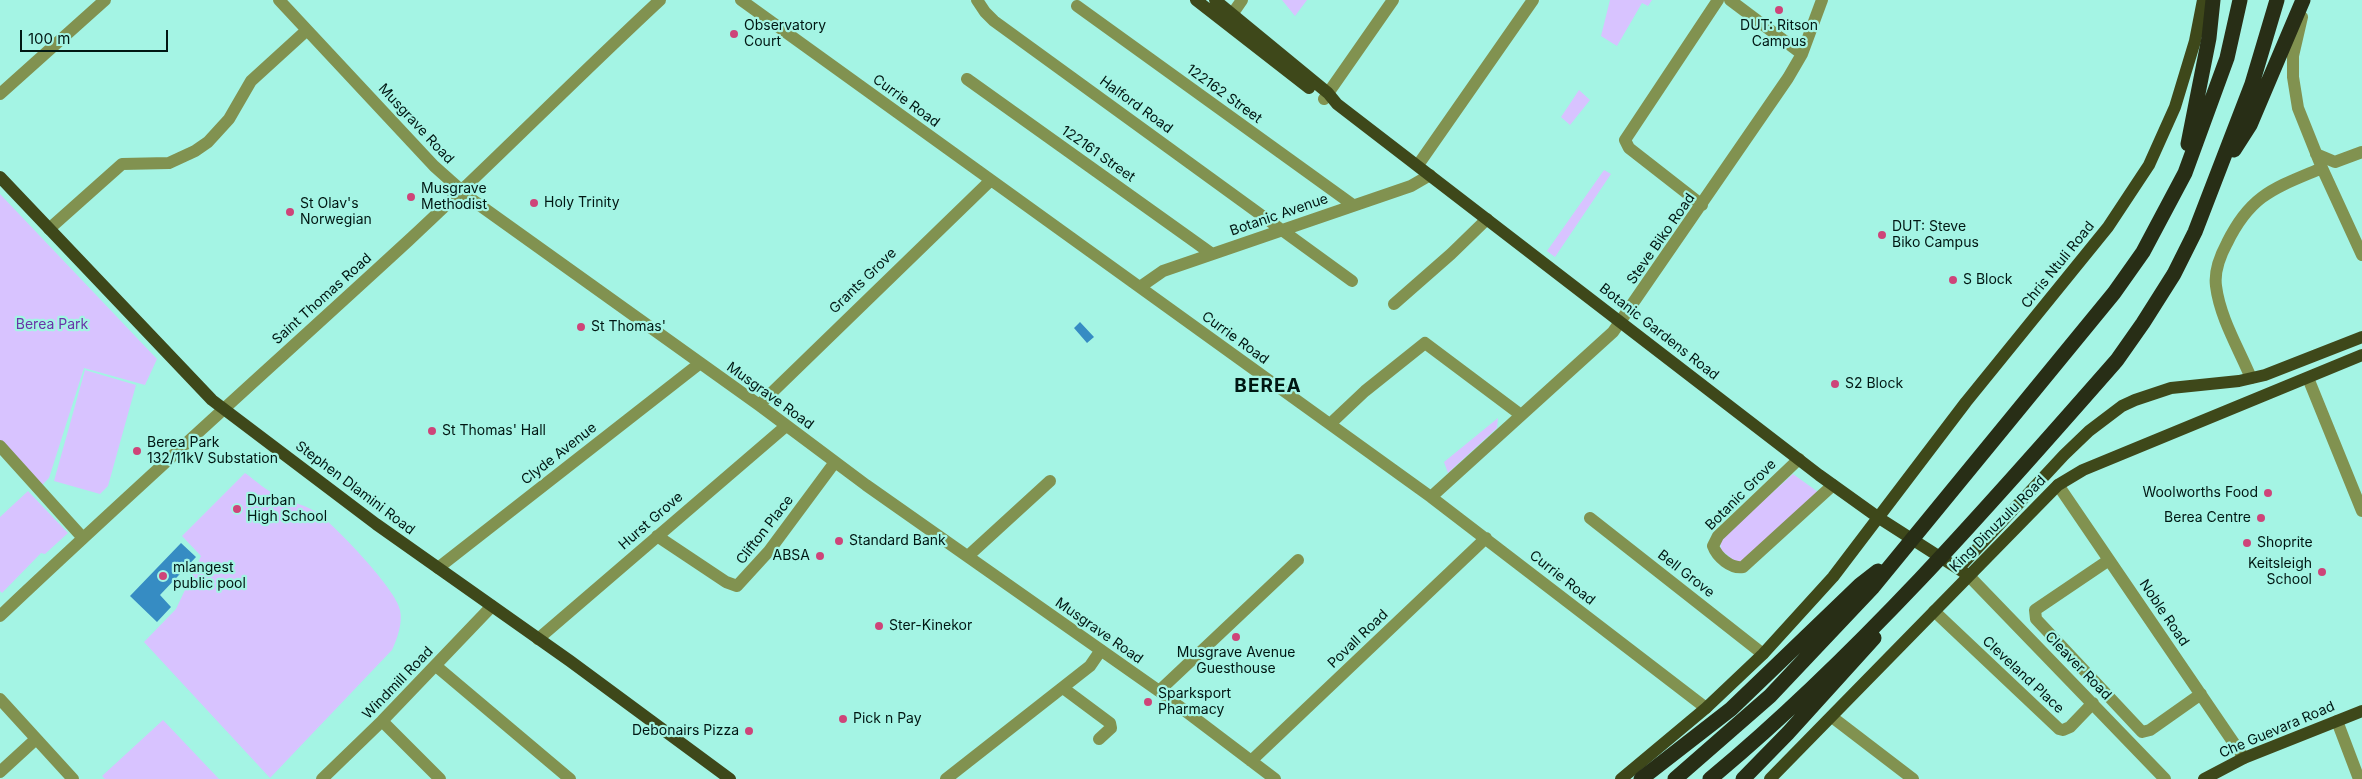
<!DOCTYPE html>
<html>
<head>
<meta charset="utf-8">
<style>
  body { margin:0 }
  #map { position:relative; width:2362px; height:779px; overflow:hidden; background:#a4f4e4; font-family:Inter,sans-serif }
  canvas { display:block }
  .scale { position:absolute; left:20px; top:30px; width:148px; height:22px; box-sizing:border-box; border:2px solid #001713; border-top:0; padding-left:6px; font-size:15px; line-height:18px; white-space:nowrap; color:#001713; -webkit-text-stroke:4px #a4f4e4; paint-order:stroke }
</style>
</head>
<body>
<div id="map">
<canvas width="2362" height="779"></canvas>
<div class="scale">100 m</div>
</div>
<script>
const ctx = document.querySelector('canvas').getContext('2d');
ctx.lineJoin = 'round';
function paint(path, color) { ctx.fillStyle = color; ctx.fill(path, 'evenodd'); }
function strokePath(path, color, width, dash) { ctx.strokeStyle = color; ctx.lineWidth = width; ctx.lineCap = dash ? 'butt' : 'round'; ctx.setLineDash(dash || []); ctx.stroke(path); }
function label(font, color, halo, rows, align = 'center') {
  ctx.font = font + ' Inter,sans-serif'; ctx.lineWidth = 4.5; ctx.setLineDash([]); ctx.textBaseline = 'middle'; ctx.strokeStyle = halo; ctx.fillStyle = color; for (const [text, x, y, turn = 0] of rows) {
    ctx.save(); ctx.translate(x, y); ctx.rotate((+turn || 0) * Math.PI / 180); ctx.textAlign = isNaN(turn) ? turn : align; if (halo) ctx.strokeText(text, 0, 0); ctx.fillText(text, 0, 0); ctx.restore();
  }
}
const green = new Path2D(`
  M1282,0H1307L1295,16Z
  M1610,0H1652L1648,6L1642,3L1617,46L1601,36Z
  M1579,90L1590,100L1570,125L1561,117Z
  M1604,170L1611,174L1555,257L1547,251Z
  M0,194L157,359L145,385L84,368L49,478L42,485L0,440Z
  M85,370L136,385L108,486L100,494L54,481Z
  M1498,418L1497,428L1448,473L1444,462Z
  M245,473C256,481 268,492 280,497C293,503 307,505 319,514C337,528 396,589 400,610C403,623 397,639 392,650L270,778L144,642L176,609L201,556L182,536Z
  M1793,474L1818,492L1743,562H1736L1721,550L1720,539Z
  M28,491L68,533L45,554L41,553L2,593L0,591V517Z
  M163,720L219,779H105L102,776Z`);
const water = new Path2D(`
  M1080,322L1094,337L1087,343L1074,328Z
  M181,543L196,557L160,595L171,607L157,622L130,596Z`);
const minor = new Path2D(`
  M279,0L434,166L471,199L759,405L866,485L1159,691L1275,779
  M741,0L1431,497L1706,708
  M977,0L985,12L994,21L1352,281
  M1730,0L1802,54
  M1077,6L1353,205
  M1233,13L1242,0
  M2302,17L2293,56V77L2298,108L2322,168L2362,255
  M967,79L1212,254
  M0,94L105,0
  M1324,99L1393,0
  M2316,154L2335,162L2362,152
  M1418,165L1533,0
  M1702,205L1629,148L1625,140L1718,0
  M49,229L122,164L169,163L195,151L208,142L229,119L251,81L307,30
  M1140,287L1163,271L1411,186L1430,175
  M1394,304L1451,254L1487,219
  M2251,378C2239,349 2220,318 2216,286C2214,271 2220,256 2227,243C2251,194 2275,188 2322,168
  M2308,378L2362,511
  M759,405L990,181
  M1330,424L1365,391L1425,343L1521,415
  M0,446L83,538
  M1799,459L1718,536L1713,546C1717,557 1731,569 1743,567L1833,485
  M2058,485L2244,758
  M1431,497L1613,332L1788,78L1802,54L1822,0
  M1590,518L1763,654
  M657,536L726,582L737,586L769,551L835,462
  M968,556L1050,481
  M2109,560L2035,610L2036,619L2142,732L2150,730L2201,694
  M438,568L699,364
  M1968,575L2165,779
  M1934,611L2059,729L2063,730L2070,727L2093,703
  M0,616C134,489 272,366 408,241C493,162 575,79 660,0
  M538,639L786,426
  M436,666L570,779
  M1063,688L1110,723L1111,728L1099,739
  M1159,691L1298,560
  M0,699L73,779
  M1832,717L1913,779
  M382,721L440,779
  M2337,721L2359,779
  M1251,761L1486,538
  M0,772L36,739
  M322,779L382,721L492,606
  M946,779L1090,666L1101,650`);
const major = new Path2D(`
  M1196,0L1309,88
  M1215,0L1328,93L1337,104L1819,475L1879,518L1968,575
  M0,177L212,400L376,524L570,661L730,779
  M1959,568L2064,455L2089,431L2122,406L2135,400L2171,388L2239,381L2265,375L2362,337
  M1621,779L1706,708L1763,654L1833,577L1966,402L2108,227L2149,165L2175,107L2195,41L2203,0
  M1770,779L2058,485L2083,470L2362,355
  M2204,779L2244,758L2362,711`);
const highway = new Path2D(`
  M2188,144L2209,38L2213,0
  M2234,150L2250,125L2303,0
  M1641,779L1731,709L1860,585L1878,571
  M1675,779L1770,696L1873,587L2114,293L2143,252L2185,173L2227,58L2240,0
  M1710,779C1858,656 1990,505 2117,360L2143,323L2174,274L2195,232L2252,84L2277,0
  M1743,779L1788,733L1874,638`);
const markers = [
  [1779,10,5,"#ce4479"],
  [734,34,5,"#ce4479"],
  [411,197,5,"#ce4479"],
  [534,203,5,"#ce4479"],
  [290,212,5,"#ce4479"],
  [1882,235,5,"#ce4479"],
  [1953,280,5,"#ce4479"],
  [581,327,5,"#ce4479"],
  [1835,384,5,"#ce4479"],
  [432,431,5,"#ce4479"],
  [137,451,5,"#ce4479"],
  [2268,493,5,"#ce4479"],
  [237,509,5,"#ce4479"],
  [2261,518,5,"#ce4479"],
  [839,541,5,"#ce4479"],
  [2247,543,5,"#ce4479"],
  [820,556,5,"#ce4479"],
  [2322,572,5,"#ce4479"],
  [163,576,5,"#ce4479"],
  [879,626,5,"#ce4479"],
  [1236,637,5,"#ce4479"],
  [1148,702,5,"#ce4479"],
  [843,719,5,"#ce4479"],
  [749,731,5,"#ce4479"]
];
const poiNames = [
  ["Observatory",744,26],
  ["Court",744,42],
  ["DUT: Ritson",1779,26,"center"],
  ["Campus",1779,42,"center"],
  ["Musgrave",421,189],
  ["Methodist",421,205],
  ["Holy Trinity",544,203],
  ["St Olav's",300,204],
  ["Norwegian",300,220],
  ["DUT: Steve",1892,227],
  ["Biko Campus",1892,243],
  ["S Block",1963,280],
  ["St Thomas'",591,327],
  ["S2 Block",1845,384],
  ["St Thomas' Hall",442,431],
  ["Berea Park",147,443],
  ["132/11kV Substation",147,459],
  ["Woolworths Food",2258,493,"right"],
  ["Durban",247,501],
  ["High School",247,517],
  ["Berea Centre",2251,518,"right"],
  ["Standard Bank",849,541],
  ["Shoprite",2257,543],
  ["ABSA",810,556,"right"],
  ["Keitsleigh",2312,564,"right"],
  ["School",2312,580,"right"],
  ["mlangest",173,568],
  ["public pool",173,584],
  ["Ster-Kinekor",889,626],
  ["Musgrave Avenue",1236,653,"center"],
  ["Guesthouse",1236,669,"center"],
  ["Sparksport",1158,694],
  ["Pharmacy",1158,710],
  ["Pick n Pay",853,719],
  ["Debonairs Pizza",739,731,"right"]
];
const streetNames = [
  ["122162 Street",1224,94,36],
  ["Currie Road",906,101,36],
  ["Halford Road",1136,105,36],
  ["Musgrave Road",416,124,47],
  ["122161 Street",1098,154,35],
  ["Botanic Avenue",1279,215,-19],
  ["Steve Biko Road",1661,239,-55],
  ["Chris Ntuli Road",2058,265,-51],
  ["Grants Grove",863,281,-44],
  ["Saint Thomas Road",322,299,-42],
  ["Botanic Gardens Road",1659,332,38],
  ["Currie Road",1235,338,36],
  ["Musgrave Road",770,396,36],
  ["Clyde Avenue",559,454,-38],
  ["Stephen Dlamini Road",355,488,37],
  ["Botanic Grove",1741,495,-45],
  ["Hurst Grove",651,521,-41],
  ["King Dinuzulu Road",1998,524,-45],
  ["Clifton Place",765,530,-52],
  ["Bell Grove",1686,574,38],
  ["Currie Road",1562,578,38],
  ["Noble Road",2164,613,56],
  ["Musgrave Road",1099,631,35],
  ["Povall Road",1358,639,-44],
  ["Cleaver Road",2078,666,46],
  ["Cleveland Place",2023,675,43],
  ["Windmill Road",398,683,-46],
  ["Che Guevara Road",2277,730,-23]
];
const parkNames = [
  ["Berea Park",52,325]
];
const districtNames = [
  ["BEREA",1268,386]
];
paint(green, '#d8c3ff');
paint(water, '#368cc3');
strokePath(minor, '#819250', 12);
strokePath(major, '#3e481a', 12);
strokePath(highway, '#282e16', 15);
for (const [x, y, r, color] of markers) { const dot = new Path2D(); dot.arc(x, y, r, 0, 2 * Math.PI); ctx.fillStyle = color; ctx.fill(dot); strokePath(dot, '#a4f4e4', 2); }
label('14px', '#001713', '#a4f4e4', poiNames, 'left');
label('14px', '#001713', '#a4f4e4', streetNames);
label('14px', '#6934a7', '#a4f4e4', parkNames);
ctx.letterSpacing = '1px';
label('bold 19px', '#001713', '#a4f4e4', districtNames);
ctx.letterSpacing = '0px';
</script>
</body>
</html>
